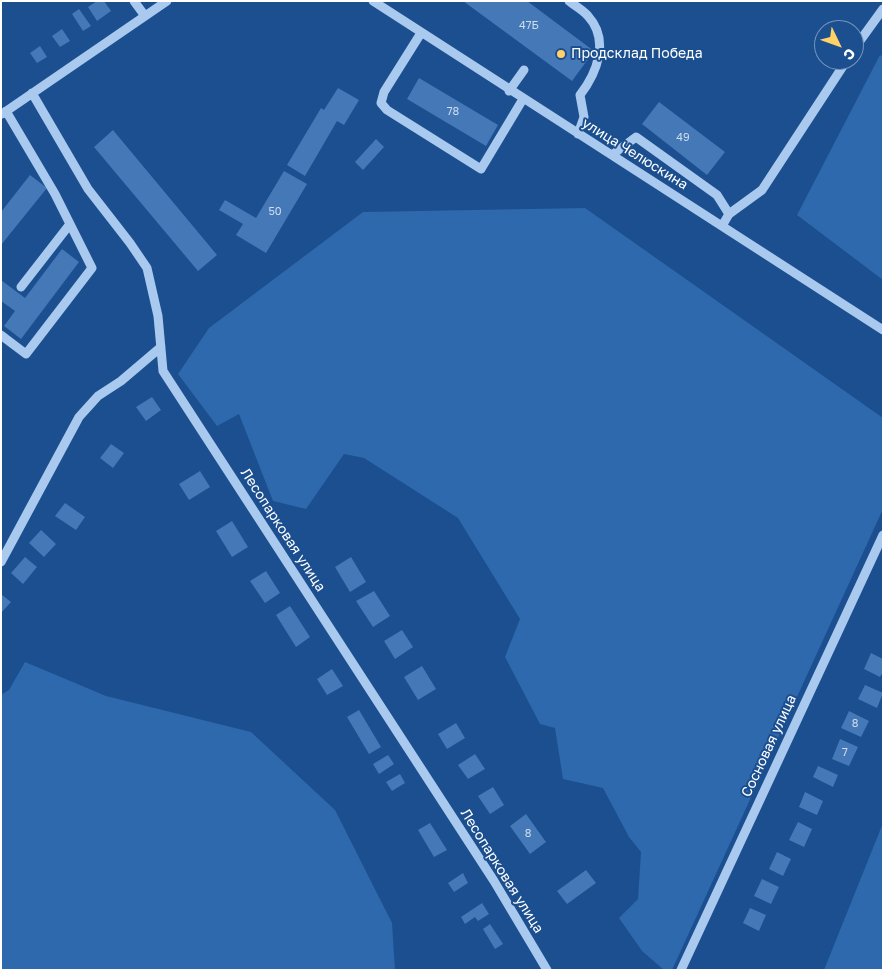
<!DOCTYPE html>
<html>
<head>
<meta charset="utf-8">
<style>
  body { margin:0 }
  #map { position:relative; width:884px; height:971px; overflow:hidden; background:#1b4f8f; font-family:"Golos Text",sans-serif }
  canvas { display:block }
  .frame { position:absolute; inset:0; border:2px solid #fff; pointer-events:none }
  .north { position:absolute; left:814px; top:20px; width:50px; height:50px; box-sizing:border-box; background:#1b4f8f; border:1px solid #7695bc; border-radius:50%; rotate:132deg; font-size:14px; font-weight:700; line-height:20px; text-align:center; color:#fff }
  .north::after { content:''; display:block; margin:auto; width:18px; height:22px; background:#ffd166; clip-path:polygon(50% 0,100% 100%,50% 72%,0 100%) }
</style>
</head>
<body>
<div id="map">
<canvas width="884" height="971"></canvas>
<div class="frame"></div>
<div class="north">С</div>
</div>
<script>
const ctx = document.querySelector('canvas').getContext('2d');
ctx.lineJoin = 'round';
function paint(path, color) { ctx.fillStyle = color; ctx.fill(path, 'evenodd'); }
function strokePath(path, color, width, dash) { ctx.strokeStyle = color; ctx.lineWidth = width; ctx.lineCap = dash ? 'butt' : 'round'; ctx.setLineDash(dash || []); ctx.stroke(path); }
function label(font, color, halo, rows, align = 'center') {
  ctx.font = font + ' "Golos Text",sans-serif'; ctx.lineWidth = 4; ctx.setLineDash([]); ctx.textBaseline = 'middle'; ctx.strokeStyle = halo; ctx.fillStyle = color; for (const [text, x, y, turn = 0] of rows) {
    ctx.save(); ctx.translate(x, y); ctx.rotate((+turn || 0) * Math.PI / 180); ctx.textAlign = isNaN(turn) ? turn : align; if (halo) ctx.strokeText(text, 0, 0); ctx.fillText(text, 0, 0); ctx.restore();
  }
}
const green = new Path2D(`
  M880,55L883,57V280L797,215Z
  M585,208L883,418V509L672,970H664L642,951L619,918L638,899L641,852L629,837L603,788L563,779L555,728L540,724L505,657L520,619L458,518L364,458L344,454L306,509L273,501L239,414L217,426L178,374L209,328L363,212Z
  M25,662L106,696L251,732L335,810L392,923L395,970H1V695L9,690Z
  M883,823V970H824Z`);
const building = new Path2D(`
  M97,1H104L111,11L97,21L88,7Z
  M463,1H527L594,51L572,81Z
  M79,9L91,26L83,31L72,14Z
  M62,29L70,41L60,47L52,36Z
  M40,46L47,57L37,63L30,53Z
  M419,78L498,125L486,146L407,99Z
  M338,88L359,100L344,125L337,121L305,176L287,165L321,108L324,110Z
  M659,102L725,152L707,175L642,124Z
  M113,130L217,255L198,271L94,147Z
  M376,139L384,147L363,170L355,162Z
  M284,171L307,184L266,253L236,235L243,224L219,210L225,200L256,218Z
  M30,175L47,188L1,245V212Z
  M62,249L79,262L21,339L4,326L15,311L1,301V280L25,298Z
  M152,397L161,410L146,421L136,407Z
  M111,444L124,453L113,468L100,458Z
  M200,471L210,487L189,500L179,484Z
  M65,503L85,517L76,530L55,516Z
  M232,521L248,547L232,557L216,531Z
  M41,530L56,544L44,557L29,543Z
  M25,557L37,567L23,584L11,573Z
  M351,557L366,582L350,592L335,567Z
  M266,571L280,593L265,603L250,581Z
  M374,591L390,616L373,627L356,601Z
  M1,594L11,602L1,613Z
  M290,606L310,637L296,647L276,615Z
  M402,630L413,647L395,659L384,641Z
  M871,653L883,659V672L880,677L864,669Z
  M422,666L436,689L418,700L404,677Z
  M332,669L343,686L327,695L317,679Z
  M865,685L883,693L877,708L858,699Z
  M359,710L381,747L369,754L347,717Z
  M849,711L869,721L861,737L841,728Z
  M456,723L465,738L447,749L438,734Z
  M840,739L858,747L849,766L832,759Z
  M475,754L485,769L468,779L458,765Z
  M388,755L394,764L379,774L373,764Z
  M818,766L838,775L833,787L813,777Z
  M400,774L405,783L392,791L386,782Z
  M493,787L504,805L490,814L478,796Z
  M805,792L823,801L817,815L799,807Z
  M526,814L546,842L530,854L510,826Z
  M798,822L812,829L804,847L789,840Z
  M430,823L447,850L434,857L418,830Z
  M777,852L791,859L783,876L769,869Z
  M586,870L596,883L567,904L557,891Z
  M463,873L468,883L454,892L448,883Z
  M762,879L779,887L771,904L754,896Z
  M482,903L489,914L478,921L475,917L465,924L461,917Z
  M750,908L766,915L759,931L743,923Z
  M490,924L503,944L495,949L483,929Z`);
const minor = new Path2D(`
  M134,1L145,16
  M373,1L883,330
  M569,1C575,6 583,10 588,16C610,40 597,73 580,95L584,117L578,134
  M421,33L384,92L381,103L387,110L481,169L523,99
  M854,49L883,9
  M509,91L524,70
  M32,93L88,189L130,243L147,268L158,316L163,371L494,881L547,970
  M2,114L167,1
  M612,155L636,137L717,195L729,214
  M722,226L729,214L762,190L847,60
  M21,287L70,224
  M1,335L26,354L92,268L55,194L6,111
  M1,562L79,417L98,396L121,381L161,347
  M681,970L883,535`);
const markers = [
  [561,54,5,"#ffd166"]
];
const numberNames = [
  ["47Б",529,26],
  ["78",453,112],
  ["49",683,138],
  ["50",275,212],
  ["8",855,724],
  ["7",845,753],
  ["8",528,834]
];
const poiNames = [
  ["Продсклад Победа",571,54]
];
const streetNames = [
  ["улица Челюскина",635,154,32],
  ["Лесопарковая улица",283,530,57],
  ["Сосновая улица",769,746,-65],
  ["Лесопарковая улица",502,871,58]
];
paint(green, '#2e69ad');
paint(building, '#4478b7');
strokePath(minor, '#a9c9ee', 9);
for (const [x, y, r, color] of markers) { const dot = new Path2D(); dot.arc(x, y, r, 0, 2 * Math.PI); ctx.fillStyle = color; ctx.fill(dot); strokePath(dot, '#1b4f8f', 2); }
label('11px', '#d0dded', null, numberNames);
label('14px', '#fff', '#1b4f8f', poiNames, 'left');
label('14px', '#fff', '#1b4f8f', streetNames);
</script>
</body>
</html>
